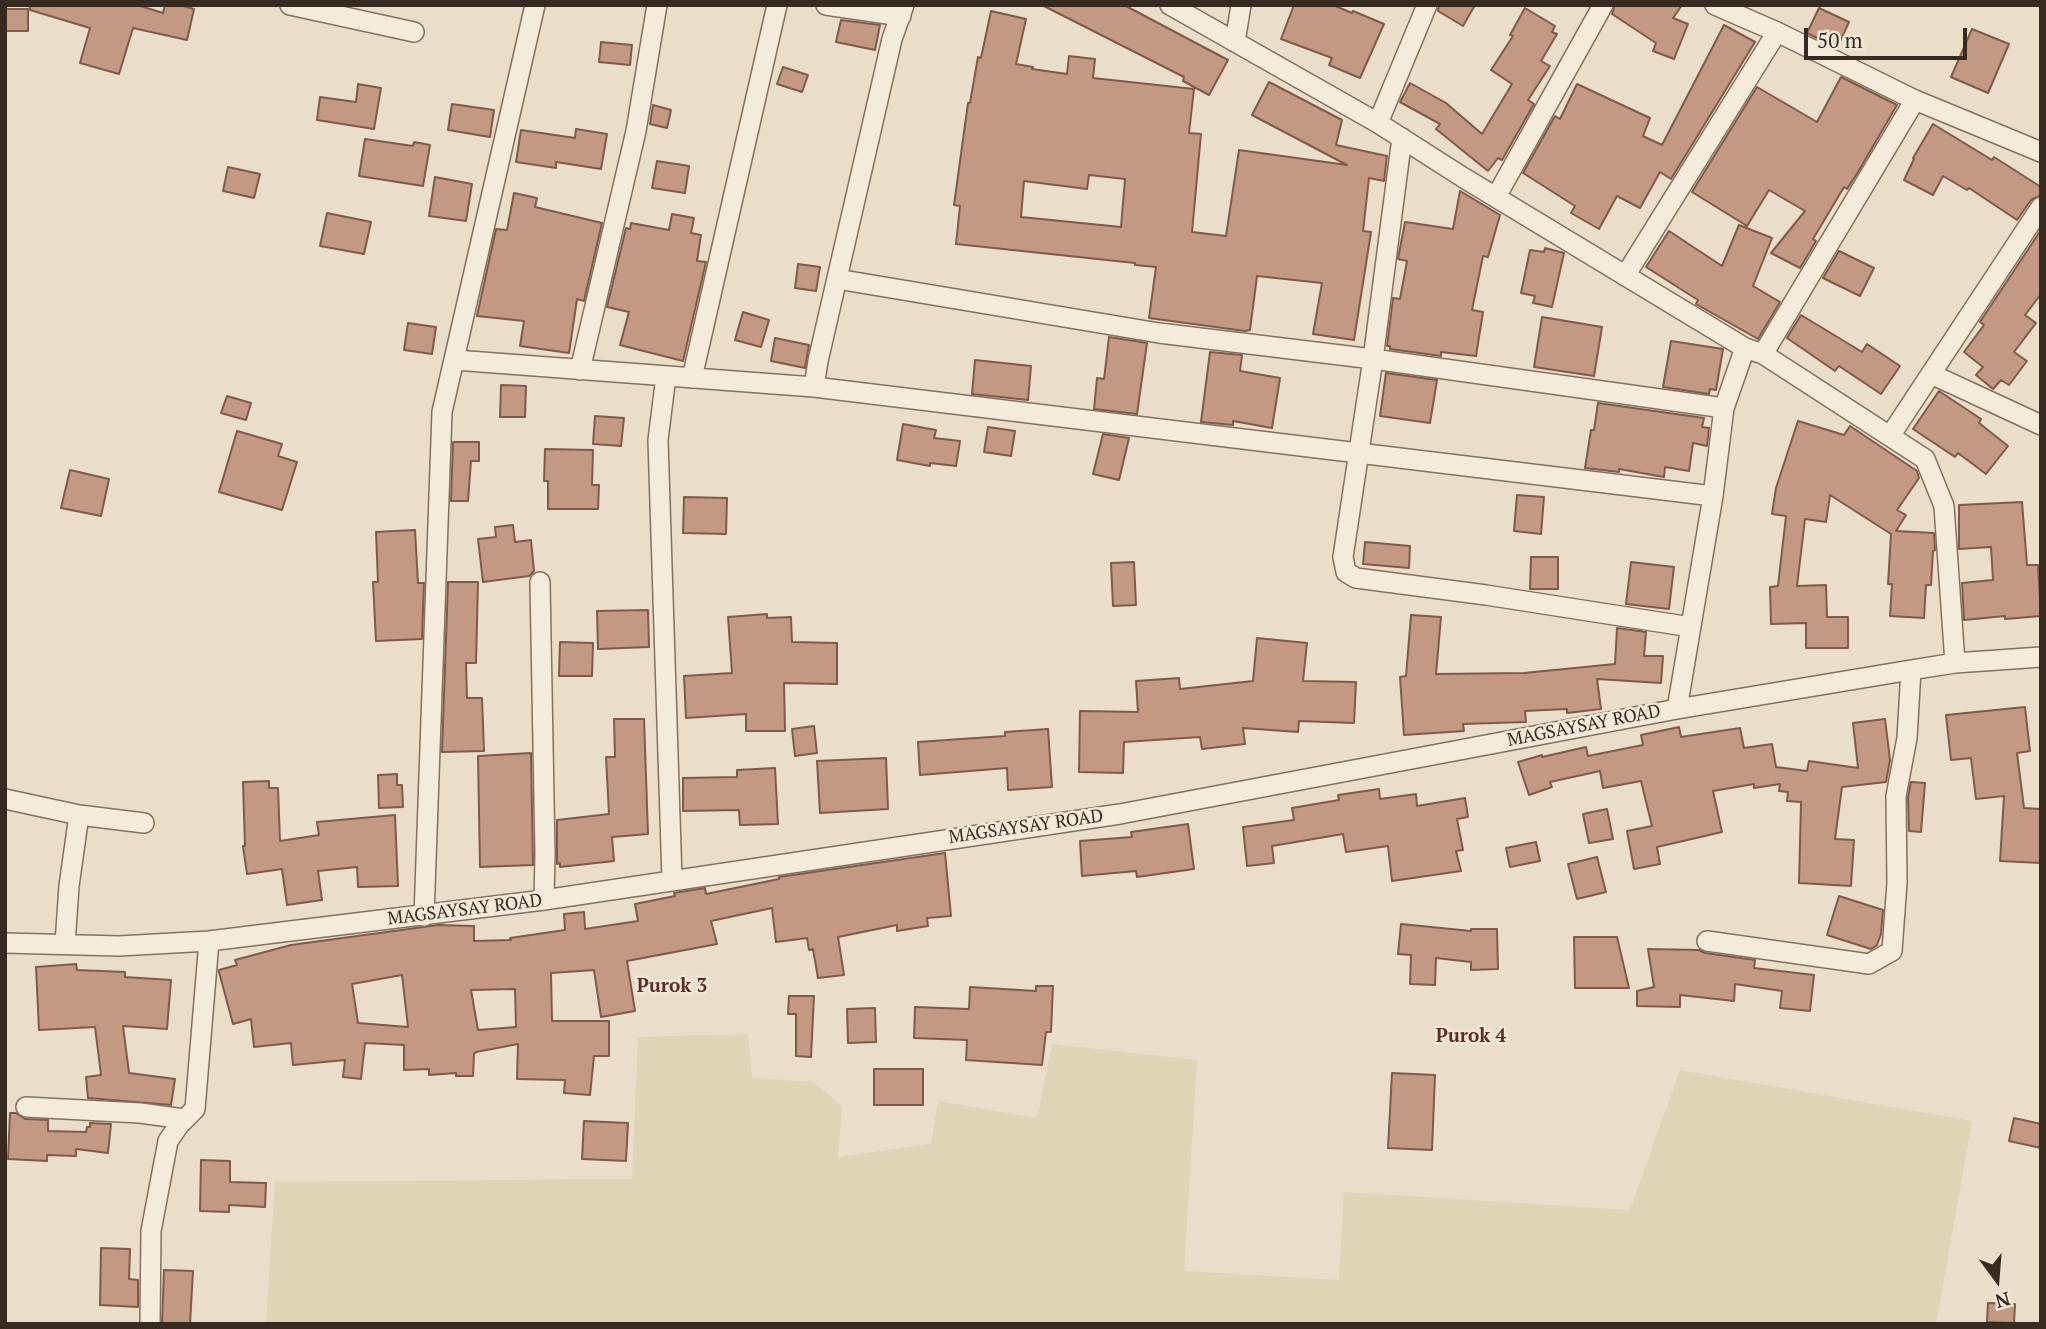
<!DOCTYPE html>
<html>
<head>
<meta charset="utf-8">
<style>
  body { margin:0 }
  #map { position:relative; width:2046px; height:1329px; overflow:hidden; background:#eaddc9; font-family:"PT Serif",serif }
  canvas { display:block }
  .frame { position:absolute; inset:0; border:7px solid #362a21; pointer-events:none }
  .north { position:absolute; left:1962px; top:1245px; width:70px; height:70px; -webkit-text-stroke:5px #f2e8d7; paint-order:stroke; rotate:164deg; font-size:19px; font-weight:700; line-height:28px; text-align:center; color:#362a21 }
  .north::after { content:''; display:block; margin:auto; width:24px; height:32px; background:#362a21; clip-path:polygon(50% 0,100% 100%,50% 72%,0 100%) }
  .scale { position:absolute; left:1804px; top:28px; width:163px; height:32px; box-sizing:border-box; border:4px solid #362a21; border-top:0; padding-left:9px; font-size:21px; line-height:24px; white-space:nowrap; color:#362a21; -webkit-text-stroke:5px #f2e8d7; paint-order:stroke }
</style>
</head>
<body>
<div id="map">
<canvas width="2046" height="1329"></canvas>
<div class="frame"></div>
<div class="north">N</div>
<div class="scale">50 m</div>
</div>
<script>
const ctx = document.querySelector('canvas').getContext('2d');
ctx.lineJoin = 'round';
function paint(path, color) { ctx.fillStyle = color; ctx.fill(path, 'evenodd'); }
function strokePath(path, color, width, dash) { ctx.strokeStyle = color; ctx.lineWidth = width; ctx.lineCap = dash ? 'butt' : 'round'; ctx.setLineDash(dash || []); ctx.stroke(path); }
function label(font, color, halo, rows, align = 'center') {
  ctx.font = font + ' "PT Serif",serif'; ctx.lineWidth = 5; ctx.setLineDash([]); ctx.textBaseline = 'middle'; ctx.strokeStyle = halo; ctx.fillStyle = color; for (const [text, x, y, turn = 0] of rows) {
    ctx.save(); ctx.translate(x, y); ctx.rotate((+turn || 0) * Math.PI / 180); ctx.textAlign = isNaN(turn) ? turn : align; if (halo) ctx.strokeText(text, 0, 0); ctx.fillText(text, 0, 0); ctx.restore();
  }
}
const farmland = new Path2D(`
  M748,1034L752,1078L814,1082L842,1106L838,1157L931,1144L938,1101L1037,1118L1052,1044L1197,1060L1184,1271L1339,1280L1344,1192L1630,1210L1680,1070L1972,1121L1936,1324H266L275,1182L632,1179L638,1037Z`);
const building = new Path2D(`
  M30,5H137L163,13L165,5H180L194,9L187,40L133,28L119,74L80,63L90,28L30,10Z
  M1042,5H1124L1228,60L1209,95L1183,81L1184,77Z
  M1294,5H1333L1352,13L1353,11L1384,24L1360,78L1329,65L1332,58L1281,39Z
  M1439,5H1475L1463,26L1438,11Z
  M1615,5H1682L1673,18L1688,24L1674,59L1653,51L1656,43L1612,14Z
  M1525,8L1555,26L1552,32L1557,34L1541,61L1550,66L1528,100L1534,104L1502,160L1498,158L1488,171L1436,129L1440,124L1400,102L1410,83L1446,103L1482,134L1512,84L1491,70L1513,36L1510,35Z
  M1819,8L1849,22L1837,48L1807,33Z
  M5,9H28V31H5Z
  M991,11L1026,19L1016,64L1033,67L1032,69L1067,74L1069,56L1095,59L1093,78L1194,89L1189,133L1201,134L1192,232L1226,236L1239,150L1347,165L1252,115L1269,82L1342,120L1336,145L1387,156L1384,181L1369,178L1363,231L1371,232L1354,340L1313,334L1322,283L1257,276L1250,330L1245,331L1149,318L1156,267L1135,265V263L956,244L960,206L954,205L968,103H970L978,57L981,58ZM1089,175L1125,179L1121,227L1021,217L1024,181L1087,189Z
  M841,20L880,25L875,50L836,42Z
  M1724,25L1755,42L1671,179L1660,172L1640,208L1617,196L1599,229L1571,213L1575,206L1523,173L1555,116L1560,119L1577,84L1650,118L1643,136L1662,145Z
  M1972,29L2009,44L1988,93L1951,77Z
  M601,42L632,45L630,65L599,62Z
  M783,67L808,75L802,92L777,84Z
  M1841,77L1897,105L1858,172L1847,189L1844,187L1813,239L1816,241L1800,268L1771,253L1805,211L1769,190L1747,226L1692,192L1757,87L1817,122Z
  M358,84L381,88L374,129L317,120L320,97L356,102Z
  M452,104L494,110L490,137L448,130Z
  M653,105L671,110L667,128L650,124Z
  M1933,124L1992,160L1994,157L2041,187V195L2031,200L2017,220L1969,188L1967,190L1943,176L1933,195L1904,180L1914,159L1913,158Z
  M576,129L607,134L601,169L556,162V168L516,162L521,130L575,138Z
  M365,139L413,146L414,142L430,145L423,186L359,176Z
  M657,161L689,166L685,193L652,188Z
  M228,167L260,174L254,198L223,191Z
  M435,177L472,184L466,221L429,216Z
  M1460,191L1500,215L1488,257L1483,256L1472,310L1483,312L1476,356L1441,352V356L1390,349V346H1387L1393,298L1400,299L1407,261L1398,259L1405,222L1453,229Z
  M514,193L537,198L535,207L602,223L584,301L577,299L569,353L520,346L524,321L477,316L496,229L507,230Z
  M327,213L371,222L364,254L320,246Z
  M672,214L694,218L691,233L701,235L697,261L706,262L683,361L620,345L629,312L607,307L626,228L630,229L631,223L669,230Z
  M1739,225L1772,238L1753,286L1780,302L1758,339L1696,304L1698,300L1646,267L1669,231L1722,266Z
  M2041,230V294L2025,315L2036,323L2014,352L2027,361L2009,385L2001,380L1993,389L1976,375L1983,367L1964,352L1984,325L1980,322Z
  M1545,248L1564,253L1552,307L1533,303L1535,296L1521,293L1530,250L1544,252Z
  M1839,251L1874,268L1860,296L1823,278Z
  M798,264L820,267L816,291L795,288Z
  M743,312L769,320L761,347L735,340Z
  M1801,315L1862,352L1867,344L1900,366L1881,394L1839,366L1835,371L1787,338Z
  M1542,317L1602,327L1594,376L1534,367Z
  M408,323L436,327L432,354L404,350Z
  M1109,337L1147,343L1137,414L1094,409L1097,378L1104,379Z
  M775,338L809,345L805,368L771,361Z
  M1671,341L1723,349L1716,390L1710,389L1709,394L1663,387Z
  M1210,352L1242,355L1240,371L1280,378L1272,428L1233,421V425L1201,422Z
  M975,360L1031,366L1028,400L972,394Z
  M1386,373L1437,380L1430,423L1380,416Z
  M501,385L526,386L525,417H500Z
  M1939,391L1981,419L1979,423L2008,446L1986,474L1958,453L1955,457L1913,429Z
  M227,396L251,403L246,420L221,413Z
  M1598,403L1704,418L1702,427L1709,428L1707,446L1693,443L1689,471L1665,467L1664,477L1619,469V472L1585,468L1591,430H1594Z
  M595,416L624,418L621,446L593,444Z
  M1798,421L1844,435L1850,426L1917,471L1919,478L1897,510L1906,515L1896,531L1934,533L1935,550L1933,551L1931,585H1926L1924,618L1890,616L1892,584H1888L1891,534L1830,495L1826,522L1805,519L1797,586L1826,585L1827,617H1848V648H1806V623L1771,624L1770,587L1778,586L1786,516L1772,514L1776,488Z
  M903,424L936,430L934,438L960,441L956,466L930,463V466L897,460Z
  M988,427L1015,431L1011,456L984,452Z
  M237,431L282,444L278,456L297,462L282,510L219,492Z
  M1103,434L1129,438L1119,480L1093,474Z
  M453,442H479V461H471L468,501H451Z
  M545,449L593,450L592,485H599L598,509H548V481H544Z
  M70,470L109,479L101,516L61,508Z
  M1517,495L1544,497L1541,534L1514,531Z
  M684,497L727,498L726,534L683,533Z
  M2022,502L2027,565H2038L2041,616L2005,619V616L1964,620L1962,583L1993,580L1991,547L1959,549V505Z
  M513,525L515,542L531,540L534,571L529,576L483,582L478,539L496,537L495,527Z
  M415,530L418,583H424L422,639L376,641L373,582H378L376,532Z
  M1365,542L1410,546L1409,568L1363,564Z
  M1531,557H1558V589H1530Z
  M1134,562L1136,605L1113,606L1111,563Z
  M1631,562L1674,567L1669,609L1626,604Z
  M448,582H478L476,663H466L467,698H482L484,751L442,752Z
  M648,610L649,647L598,649L597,611Z
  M767,614V618L791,617L792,642L837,643V684L784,683L785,731H746V714L686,718L684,676L732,673L728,617Z
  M1411,615L1441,617L1436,674L1524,673L1615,664L1617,628L1646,632L1644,656H1663L1661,683L1597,679L1601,709L1567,713V709L1525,711L1526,722L1463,724L1464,731L1404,735L1400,677L1406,676Z
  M1257,638L1307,643L1303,681L1356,682L1354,723L1299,721L1298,732L1243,728L1245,744L1202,749L1200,737L1124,742L1123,773L1079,772L1080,711L1138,712L1136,681L1179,678L1180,689L1253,681Z
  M560,642L593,643L592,676H559Z
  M2025,707L2030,751L2017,753L2024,808L2041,809V863L2000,861L2004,796L1976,799L1971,758L1951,760L1946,715Z
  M614,719H644L648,834L612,837L614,861L560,867V863L557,864V820L609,814L606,757H615Z
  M1885,719L1890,760L1886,782L1842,787L1835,839L1854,840L1851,886L1799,883L1801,802L1787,801L1788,792L1779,791L1780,784L1754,788V784L1713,791L1722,832L1657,847L1660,864L1634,869L1627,831L1652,826L1641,781L1603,788L1600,771L1550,782L1552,787L1529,795L1518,762L1542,755V757L1586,747L1588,756L1643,745L1641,735L1679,727L1681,737L1740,728L1744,748L1772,744L1776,767L1807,771L1809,761L1858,768L1853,723Z
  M814,726L817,753L795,756L792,729Z
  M1048,729L1052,787L1008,790L1007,768L920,775L918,742L1005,736V732Z
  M531,753L533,865L480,867L478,756Z
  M886,758L888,809L820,813L817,761Z
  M775,768L778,824L740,825L739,810L683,811V778L737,777V770Z
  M397,774V785H402L403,807L379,808L378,775Z
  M269,781V788H278L280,841L319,835L317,822L395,815L398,886L358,887L357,867L318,871L322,900L287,905L282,869L247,874L243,846H245L243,782Z
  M1911,782L1925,783L1921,832L1909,831L1908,797Z
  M1379,789L1380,799L1416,794L1417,806L1465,798L1468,817L1457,819L1463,850L1456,851L1461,871L1392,881L1388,846L1346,852L1343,834L1272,846L1274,863L1247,866L1243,827L1294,820L1292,808L1339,800L1338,795Z
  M1607,809L1613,839L1589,843L1583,814Z
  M1188,824L1194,869L1137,877L1136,871L1082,876L1080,841L1132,837L1131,832Z
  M1536,842L1540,861L1510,867L1506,848Z
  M945,853L951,916L927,918L928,926L897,931V925L838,937L844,975L818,978L813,949L809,950L807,938L776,942L772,908L711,921L717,944L627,961L635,1011L601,1017L594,970L551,973L552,1021H609V1056H594L590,1095L564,1093L565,1080L517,1079L518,1044L476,1052L474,1054L473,1076H456V1073L429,1075V1069L404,1070V1045L365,1043L361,1079L343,1077L345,1060L293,1065L291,1043L254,1047L251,1019L233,1024L219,972V970L237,965L235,960L291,945L438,925L474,926V941L511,940L510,938L565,930L564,914L584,912L585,929L638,921L635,904L675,896L674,893L705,888L706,894L779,879V877ZM402,975L408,1027L358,1023L352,984ZM515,989L516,1027L478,1030L471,990Z
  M1597,857L1606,892L1577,899L1568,864Z
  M1839,896L1883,910L1881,934L1877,945L1871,949L1827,935Z
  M1401,924L1471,931V929H1497L1498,969L1471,970V962L1436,958L1435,985L1410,984L1411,955L1398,954Z
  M1574,937H1617L1629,988H1575Z
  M1648,949L1699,950L1705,953L1755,960L1754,968L1814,975L1810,1011L1780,1008L1782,991L1735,984L1734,1001L1680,995V1007L1637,1006V991L1654,987Z
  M76,964L77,970L125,972V977L171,980L167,1029L123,1026L129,1073L175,1079L171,1105L88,1098L86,1077L101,1075L95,1027L39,1030L36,967Z
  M1036,986H1053L1051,1032H1046L1042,1065L966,1060L967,1040L914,1038L915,1007L969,1009L970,987L1036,991Z
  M789,996H814L811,1057L796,1056V1014H788Z
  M875,1008L876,1042L848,1043L847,1009Z
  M874,1069H923V1105H874Z
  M1392,1073L1435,1075L1432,1150L1388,1148Z
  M10,1113H16L25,1119L48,1120V1131L86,1132L87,1127H90V1123L111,1124L108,1153L76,1149V1156L47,1155V1161L8,1159Z
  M2014,1118L2041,1124V1148L2009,1141Z
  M584,1121L628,1123L626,1161L582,1159Z
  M201,1160L230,1161V1182L266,1183L265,1207L229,1205V1212L200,1211Z
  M101,1248L130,1249L129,1279L138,1280V1307L100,1305Z
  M164,1270L193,1271L190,1324H162Z
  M1988,1303L2015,1304L2014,1323L1987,1322Z`);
const street = new Path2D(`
  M290,5L414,32
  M826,5L901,16
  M1170,5L1378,123L1464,178L1745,348L1763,354L1925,459L1944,506L1955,663
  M1715,5L1777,32L1915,100L2041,152
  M1235,42L1241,5
  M1378,123L1427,5
  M1402,138L1373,359L1343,557L1346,572L1356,578L1486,595L1691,627
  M1496,197L1603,5
  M1625,276L1777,32
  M837,279L1159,333L1373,359L1724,408
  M1763,354L1915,100
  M455,360L814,387L1713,496
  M580,370L636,131L657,5
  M1931,374L2041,425
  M666,376L658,440L672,880
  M692,378L777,5
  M814,387L818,361L892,39L904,5
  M1890,436L2041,207
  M540,582L545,853L544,900
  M1677,709L1713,496L1724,408L1745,348
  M5,799L79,815L144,823
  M424,916L442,412L535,5
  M1707,941L1869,964L1892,951L1897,883L1896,796L1907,738L1911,670
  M5,943L119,946L209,941L544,900L1120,814L1677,709L1911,670L1955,663L2041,657
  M65,944L69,886L79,815
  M26,1107L140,1113L184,1119
  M150,1324L151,1231L168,1141L179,1125L195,1109L209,941`);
const streetNames = [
  ["MAGSAYSAY ROAD",1584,726,-11],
  ["MAGSAYSAY ROAD",1026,827,-8],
  ["MAGSAYSAY ROAD",465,910,-7]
];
const neighbourhoodNames = [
  ["Purok 3",672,987],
  ["Purok 4",1471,1037]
];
paint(farmland, '#ded5b7');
paint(building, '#c39983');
strokePath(building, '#805a48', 2);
strokePath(street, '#84705f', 22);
strokePath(street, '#f5ebdb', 19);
label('18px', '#362a21', '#f2e8d7', streetNames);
label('bold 19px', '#5e2d26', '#f2e8d7', neighbourhoodNames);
</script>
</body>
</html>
